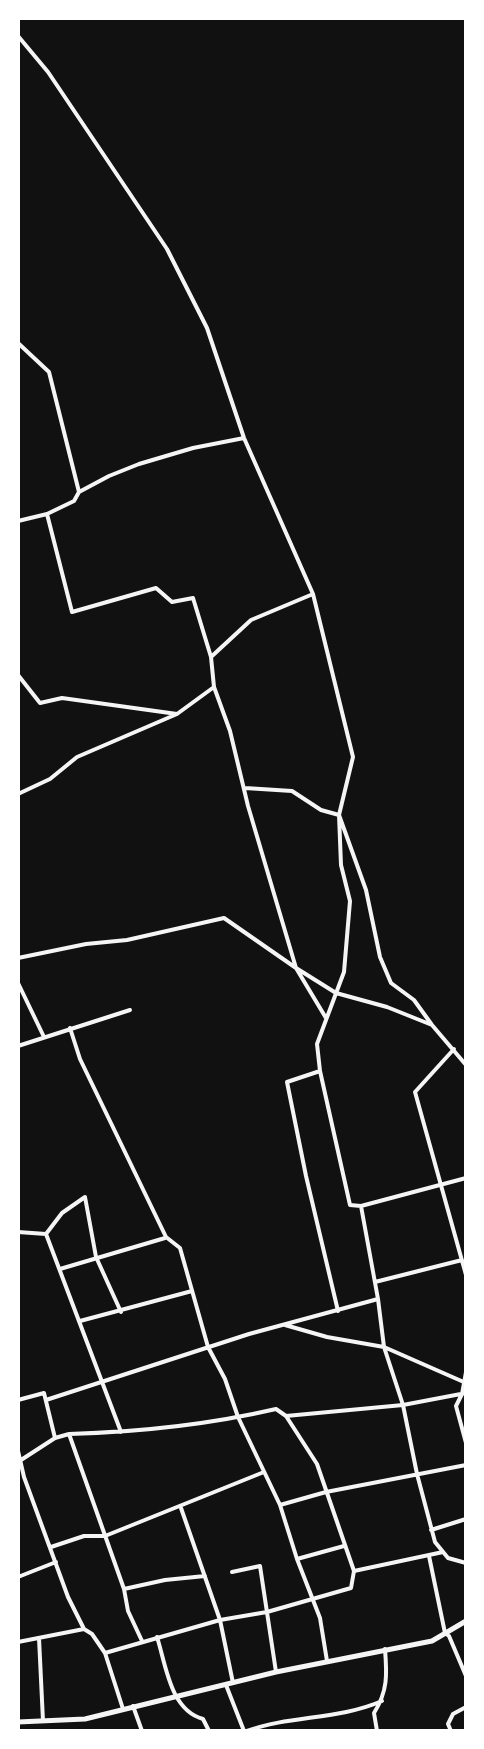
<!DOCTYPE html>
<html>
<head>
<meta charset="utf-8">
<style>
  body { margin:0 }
  #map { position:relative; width:484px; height:1749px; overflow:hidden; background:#111; font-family:Cabin,sans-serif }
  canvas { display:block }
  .frame { position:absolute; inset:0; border:20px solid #fff; pointer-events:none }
</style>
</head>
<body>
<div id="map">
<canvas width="484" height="1749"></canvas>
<div class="frame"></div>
</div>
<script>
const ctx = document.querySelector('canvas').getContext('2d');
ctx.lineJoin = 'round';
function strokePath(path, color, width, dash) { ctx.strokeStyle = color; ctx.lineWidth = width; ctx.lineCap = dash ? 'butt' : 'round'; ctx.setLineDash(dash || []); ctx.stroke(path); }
const minor = new Path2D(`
  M18,36L48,72L167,249L207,328L244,438L313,594L353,757L339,815L341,865L350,901L344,972L317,1044L320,1071L350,1205L361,1206L378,1299L384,1347L403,1405L417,1474L435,1542L448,1558L466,1563
  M18,343L49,372L79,492
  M47,514L74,501L79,492L109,476L139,464L193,448L244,438
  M18,521L47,514L72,612L156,588L172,602L193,598L211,657L214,687L177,714L77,757L50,779L18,794
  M211,657L251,620L313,594
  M18,675L40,703L62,698L177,714
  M214,687L230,731L248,806L296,968L336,993L387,1007L432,1025
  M245,788L292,791L321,810L339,815L366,890L380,957L391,983L414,1000L432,1025L466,1065
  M18,958L86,944L127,940L224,918L296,968L326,1018
  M18,983L44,1037
  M70,1028L80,1059L166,1237L180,1248L208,1347L225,1379L238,1417L280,1505L297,1559L320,1618L327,1661
  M18,1046L130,1010
  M454,1049L415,1092L466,1275
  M320,1071L287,1082L306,1176L338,1311
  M361,1206L466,1178
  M18,1232L46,1234
  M46,1234L121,1432
  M46,1234L62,1213L85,1197L96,1257L121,1312
  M60,1269L165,1238
  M375,1282L462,1260
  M80,1321L192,1291
  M285,1325L327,1337L384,1347L466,1383
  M466,1372L462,1394L456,1406L466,1443
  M18,1400L44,1393L55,1438
  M46,1400L249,1334L378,1299
  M69,1434L124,1589
  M18,1451L24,1477L68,1597L84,1629L92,1634L105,1653L123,1709
  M21,1460L55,1438L69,1434C140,1432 207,1425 276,1409L286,1416L403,1405L466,1393
  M280,1505L326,1492L466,1465
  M181,1508L220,1620L233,1683
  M431,1530L466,1519
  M51,1547L84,1536H105L264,1472
  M429,1556L445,1633L449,1636L466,1676
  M297,1559L344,1546
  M354,1571L443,1552
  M232,1572L260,1566L276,1672
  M18,1577L56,1562
  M157,1637C166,1665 170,1710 203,1719L209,1731
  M39,1638L43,1721
  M142,1641L128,1611L124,1589L165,1580L205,1576
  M18,1642L84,1629
  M105,1653L220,1620L267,1612L351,1588L354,1571L317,1464L286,1416
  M226,1685L244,1731
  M133,1706L142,1731
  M247,1731C291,1715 338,1720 382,1701
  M377,1731L374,1713C388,1691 387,1674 385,1649
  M451,1731L448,1724L453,1714L466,1707V1691`);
const tertiary = new Path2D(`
  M18,1722L85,1719L276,1672L432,1641L466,1621`);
strokePath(minor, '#f5f5f5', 4);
strokePath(tertiary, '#f5f5f5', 5);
</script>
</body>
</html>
